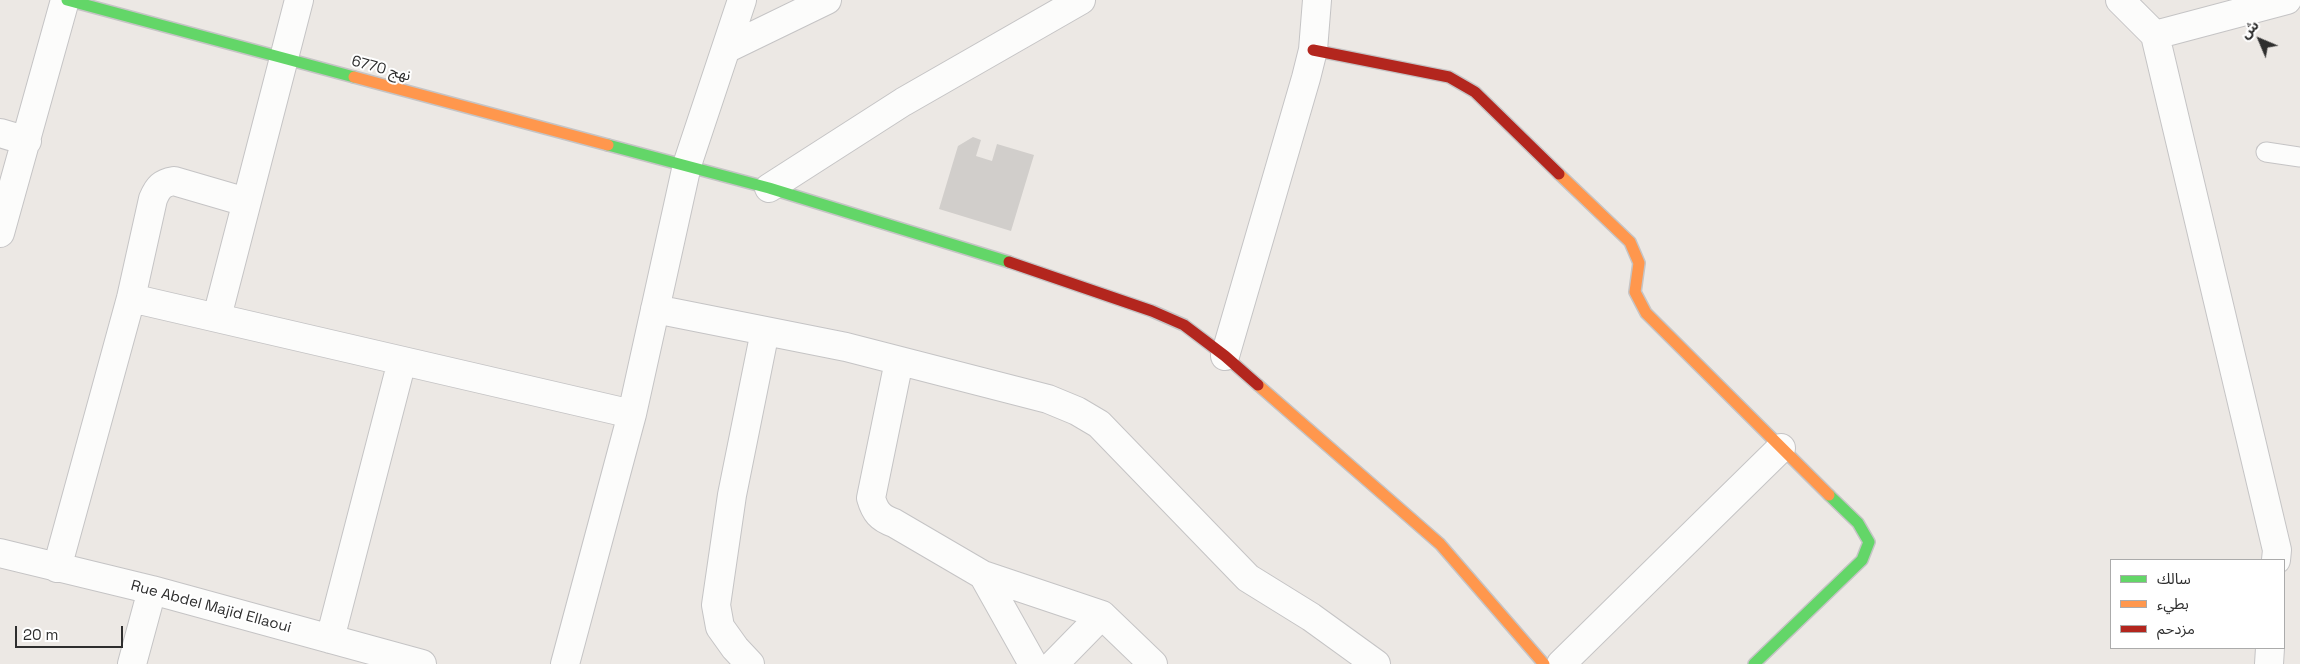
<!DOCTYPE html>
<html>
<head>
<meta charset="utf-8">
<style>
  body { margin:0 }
  #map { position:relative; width:2300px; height:664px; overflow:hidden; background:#ece8e4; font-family:"Space Grotesk","Noto Sans Arabic",sans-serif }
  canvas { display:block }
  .legend { position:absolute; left:2110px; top:559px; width:175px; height:90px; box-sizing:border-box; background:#fff; border:1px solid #ababab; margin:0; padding:6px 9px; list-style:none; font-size:15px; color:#2e2e2e }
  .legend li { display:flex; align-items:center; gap:10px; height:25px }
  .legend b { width:25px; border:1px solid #ababab }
  .north { position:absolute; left:2235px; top:15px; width:50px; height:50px; -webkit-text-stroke:4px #fff; paint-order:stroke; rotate:315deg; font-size:14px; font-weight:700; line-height:20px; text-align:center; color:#2e2e2e }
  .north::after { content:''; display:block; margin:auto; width:18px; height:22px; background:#2e2e2e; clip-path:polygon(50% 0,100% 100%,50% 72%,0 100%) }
  .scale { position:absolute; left:15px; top:626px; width:108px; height:22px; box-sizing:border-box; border:2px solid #2e2e2e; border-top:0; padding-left:6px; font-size:15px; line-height:18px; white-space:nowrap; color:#2e2e2e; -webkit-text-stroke:4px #fff; paint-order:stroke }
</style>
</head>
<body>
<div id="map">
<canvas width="2300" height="664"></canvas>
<ul class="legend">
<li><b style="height:6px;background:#63d668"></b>سالك</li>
<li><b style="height:6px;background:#ff974d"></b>بطيء</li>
<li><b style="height:6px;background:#b3261e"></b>مزدحم</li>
</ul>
<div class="north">ش</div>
<div class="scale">20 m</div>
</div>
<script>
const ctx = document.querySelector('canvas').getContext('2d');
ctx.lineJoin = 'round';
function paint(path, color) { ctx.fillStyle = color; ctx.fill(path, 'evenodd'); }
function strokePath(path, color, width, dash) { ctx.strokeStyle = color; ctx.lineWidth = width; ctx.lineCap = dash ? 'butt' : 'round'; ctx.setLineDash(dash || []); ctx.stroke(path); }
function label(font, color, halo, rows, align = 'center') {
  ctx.font = font + ' "Space Grotesk","Noto Sans Arabic",sans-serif'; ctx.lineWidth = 4; ctx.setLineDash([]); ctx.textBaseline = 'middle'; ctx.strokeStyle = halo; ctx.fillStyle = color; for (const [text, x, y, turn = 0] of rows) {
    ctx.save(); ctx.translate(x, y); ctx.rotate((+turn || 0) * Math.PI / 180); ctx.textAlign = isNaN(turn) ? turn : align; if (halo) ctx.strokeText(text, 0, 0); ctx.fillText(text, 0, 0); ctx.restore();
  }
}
const building = new Path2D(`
  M973,137L981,140L976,156L992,161L997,144L1034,155L1011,231L939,209L958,146Z`);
const lane = new Path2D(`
  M2266,152L2300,157`);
const street = new Path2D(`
  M2120,0L2155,35L2287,0
  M2155,35L2277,550L2276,560
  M726,49L827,0
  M0,133L27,141
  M769,188L903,102L1081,0
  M0,233L65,0
  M131,298L632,414
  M655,309L846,347L1048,399L1077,411L1099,424L1248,578L1311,617L1376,664
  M217,317L299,0
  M1225,356L1306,78L1313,50L1317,0
  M899,361L871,498C875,512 880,518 894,523L983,575L1102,615L1153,664
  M0,553L152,590L422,664
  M57,568L131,298L153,199C158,187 162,183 174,181L246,202
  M983,575L1033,664
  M330,639L402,361
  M132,664L152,590
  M565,664L632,414L687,165L742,0
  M750,664L735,648L720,627L716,605L732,495L765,331
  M1054,664L1102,615
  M1561,664L1781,448
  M2269,664L2270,648`);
const fast = new Path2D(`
  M67,0L354,77
  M608,145L769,188L1009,262
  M1754,664L1862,560L1869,542L1858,523L1829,495`);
const slow = new Path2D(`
  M354,77L608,145
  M1559,174L1630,242L1639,263L1635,292L1646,313L1829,495
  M1258,385L1440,544L1544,664`);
const jam = new Path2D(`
  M1313,50L1449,77L1475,92L1559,174
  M1009,262L1152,311L1184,325L1225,356L1258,385`);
const streetNames = [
  ["نهج 6770",381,69,15],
  ["Rue Abdel Majid Ellaoui",211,607,15]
];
paint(building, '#d1cecb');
strokePath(lane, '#c5c4c5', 21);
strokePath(street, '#c5c4c5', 30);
strokePath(fast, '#c5c4c5', 14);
strokePath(slow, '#c5c4c5', 14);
strokePath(jam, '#c5c4c5', 14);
strokePath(lane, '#fcfcfb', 19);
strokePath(street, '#fcfcfb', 28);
strokePath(fast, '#63d668', 11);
strokePath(slow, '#ff974d', 11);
strokePath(jam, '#b3261e', 11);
label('15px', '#2e2e2e', '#fff', streetNames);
</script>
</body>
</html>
